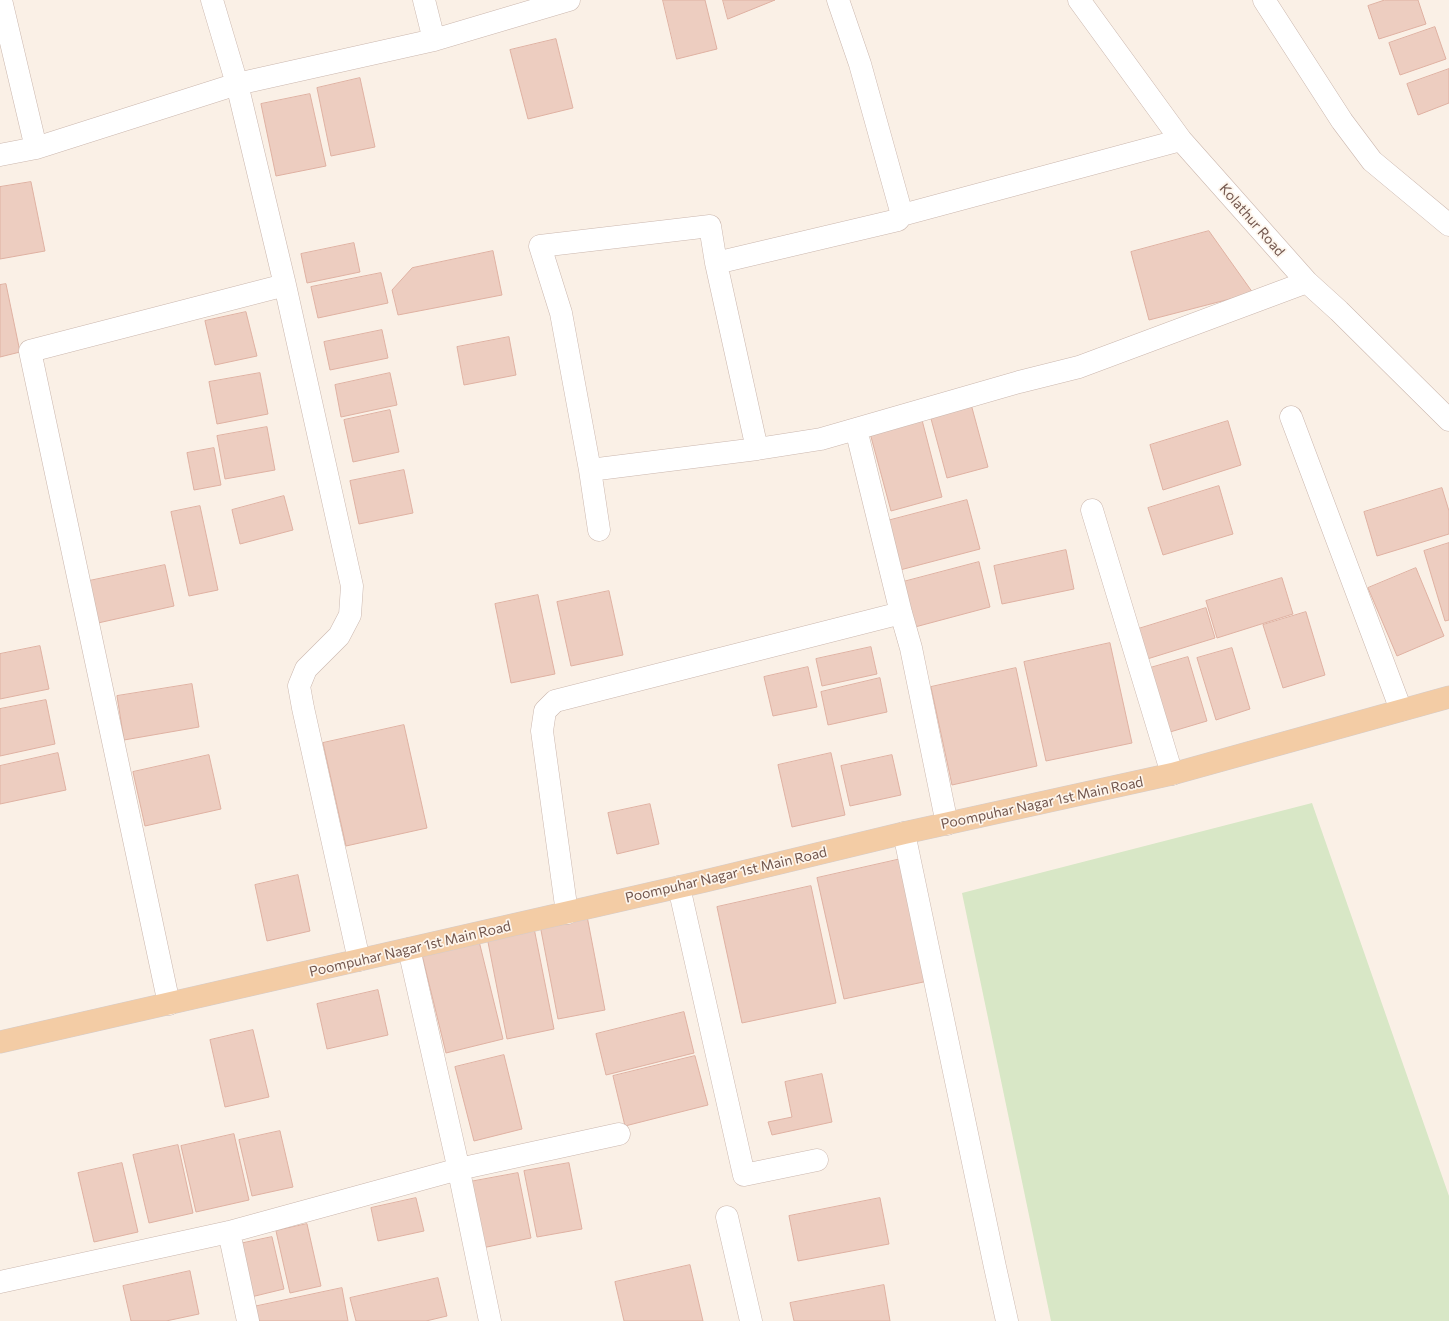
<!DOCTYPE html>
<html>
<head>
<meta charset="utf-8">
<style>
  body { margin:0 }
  canvas { display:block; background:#faf0e6 }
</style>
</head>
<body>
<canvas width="1449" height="1321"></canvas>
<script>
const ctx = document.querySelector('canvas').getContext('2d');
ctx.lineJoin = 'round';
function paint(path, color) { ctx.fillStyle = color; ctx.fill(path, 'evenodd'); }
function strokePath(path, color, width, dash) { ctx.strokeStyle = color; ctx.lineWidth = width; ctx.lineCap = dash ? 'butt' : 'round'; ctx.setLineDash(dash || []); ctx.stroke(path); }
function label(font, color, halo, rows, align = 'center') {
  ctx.font = font + ' Commissioner,sans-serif'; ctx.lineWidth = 3.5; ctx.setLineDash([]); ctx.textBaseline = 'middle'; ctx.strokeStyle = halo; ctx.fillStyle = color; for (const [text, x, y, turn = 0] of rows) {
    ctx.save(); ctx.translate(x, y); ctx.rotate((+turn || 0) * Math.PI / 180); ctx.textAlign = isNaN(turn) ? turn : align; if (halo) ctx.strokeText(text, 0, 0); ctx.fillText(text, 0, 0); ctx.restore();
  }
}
const green = new Path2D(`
  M1312,803L1449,1196V1321H1051L962,893Z`);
const building = new Path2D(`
  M663,0H705L717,49L677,59Z
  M723,0H775L728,19Z
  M1385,0H1418L1426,24L1379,39L1368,6Z
  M1435,27L1446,59L1400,75L1389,43Z
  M556,39L573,108L528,119L510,50Z
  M1449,69V103L1418,115L1407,84Z
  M360,78L375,147L331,156L317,88Z
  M310,94L326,166L276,176L261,104Z
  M31,182L45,251L0,259V187Z
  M1209,231L1253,293L1149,320L1131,252Z
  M354,243L360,272L307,283L301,254Z
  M493,251L502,295L398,315L392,290L412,268Z
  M381,273L388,303L318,318L311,287Z
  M6,284L20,352L0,357V285Z
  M246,312L257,356L215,365L205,321Z
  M382,330L388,358L330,370L324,342Z
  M509,337L516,375L464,385L457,347Z
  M260,373L268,414L217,424L209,382Z
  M390,373L397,405L341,417L335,385Z
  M971,404L988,467L947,478L930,415Z
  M390,410L399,452L353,462L344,420Z
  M922,420L942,497L891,511L870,433Z
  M1228,421L1241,465L1163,490L1150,445Z
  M267,427L275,470L225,479L217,436Z
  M214,448L221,485L194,490L187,453Z
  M404,470L413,513L359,524L350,481Z
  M1219,486L1233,534L1163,555L1148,508Z
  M1442,488L1449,511V534L1377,556L1364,512Z
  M284,496L293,530L240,544L232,510Z
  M967,500L980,549L900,570L887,521Z
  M200,506L218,590L189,596L171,512Z
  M1449,543V620L1445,621L1424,551Z
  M1066,550L1074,589L1002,604L994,566Z
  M979,562L990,607L915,627L903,582Z
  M165,565L174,606L98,623L89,581Z
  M1416,568L1444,636L1397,656L1368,588Z
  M1282,578L1293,614L1217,638L1206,601Z
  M609,591L623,655L571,666L557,602Z
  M538,595L555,674L511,683L495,604Z
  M1206,608L1215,638L1144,660L1135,630Z
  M1306,612L1325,675L1283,688L1263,625Z
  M1110,643L1132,743L1046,761L1024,662Z
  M40,646L49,689L0,699V654Z
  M871,647L877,674L822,686L816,659Z
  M1232,648L1250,709L1216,720L1197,658Z
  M1188,657L1207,721L1170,732L1150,668Z
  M808,667L817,707L773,716L764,677Z
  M1016,668L1037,766L952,785L931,687Z
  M880,678L887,712L828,725L821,692Z
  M192,684L199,727L124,740L117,696Z
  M46,700L55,744L0,756V709Z
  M404,725L427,828L346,846L323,743Z
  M58,753L66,790L0,804V766Z
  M831,753L845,815L792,827L778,765Z
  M209,755L221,809L145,826L133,772Z
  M892,755L901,795L850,806L841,766Z
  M650,804L659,844L617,854L608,813Z
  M901,859L928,981L844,999L817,878Z
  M298,875L310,931L267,941L255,885Z
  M811,886L836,1003L742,1023L717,907Z
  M587,916L605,1010L558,1019L540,925Z
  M534,928L554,1029L507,1039L487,937Z
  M479,941L503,1039L446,1053L422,955Z
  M378,990L388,1035L327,1049L317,1004Z
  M684,1012L694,1053L606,1075L596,1034Z
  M253,1030L269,1097L225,1107L210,1040Z
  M504,1055L522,1129L474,1141L455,1067Z
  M695,1056L708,1105L625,1126L613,1076Z
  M822,1074L832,1122L772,1135L768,1122L792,1117L785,1082Z
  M280,1131L293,1187L252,1196L239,1140Z
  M234,1134L249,1200L196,1212L181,1146Z
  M178,1145L193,1213L149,1223L133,1155Z
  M122,1163L138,1232L94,1242L78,1173Z
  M569,1163L582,1229L537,1237L524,1171Z
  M518,1173L531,1238L477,1249L464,1183Z
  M416,1198L424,1231L378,1241L371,1208Z
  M880,1198L889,1244L798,1261L789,1216Z
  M307,1224L321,1286L290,1293L276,1231Z
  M272,1237L284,1289L251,1297L239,1244Z
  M690,1265L703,1321H624L615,1282Z
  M190,1271L199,1314L166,1321H131L123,1286Z
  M438,1278L447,1316L426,1321H356L350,1298Z
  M884,1285L890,1321H794L790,1303Z
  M342,1288L348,1321H256L253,1307Z`);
const minor = new Path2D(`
  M1,0L36,148
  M212,0L237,84L285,285L352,586L350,615L339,636L306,669L299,686L303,708L359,960
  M424,0L434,40
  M838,0L860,64L902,215L898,220L716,263L757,449L821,439L1019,382L1079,367L1307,282
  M1079,0L1181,140L1307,282L1339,311L1449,420
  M1264,0L1342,121L1372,161L1449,225
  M0,155L36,148L237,84L434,40L569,0
  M902,215L1181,140
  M1291,417L1401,710
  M856,429L901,613L911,648L947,824
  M590,470L757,449
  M1092,510L1172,774
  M599,530L590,470L561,313L540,246L710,226L716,263
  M904,833L995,1267L1007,1321
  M679,887L744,1175L817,1160
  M567,913L542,731L545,711L555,701L901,613
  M409,949L456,1157L490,1321
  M169,1004L30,351L285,285
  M727,1217L751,1321
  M229,1232L248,1321
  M0,1282L229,1232L459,1169L619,1134`);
const major = new Path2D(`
  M0,1042L705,881L904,833L1172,774L1449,697`);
const streetNames = [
  ["Kolathur Road",1252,220,49],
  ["Poompuhar Nagar 1st Main Road",1042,803,-12],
  ["Poompuhar Nagar 1st Main Road",726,875,-13],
  ["Poompuhar Nagar 1st Main Road",410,949,-13]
];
paint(green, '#d8e7c6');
paint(building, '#edcdc0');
strokePath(building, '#dfb1a2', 1);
strokePath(minor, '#cbb7ae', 23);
strokePath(major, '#d5ccca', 23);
strokePath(minor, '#fff', 22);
strokePath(major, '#f3cca5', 22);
label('14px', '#72564d', '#fdf5ec', streetNames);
</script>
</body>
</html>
